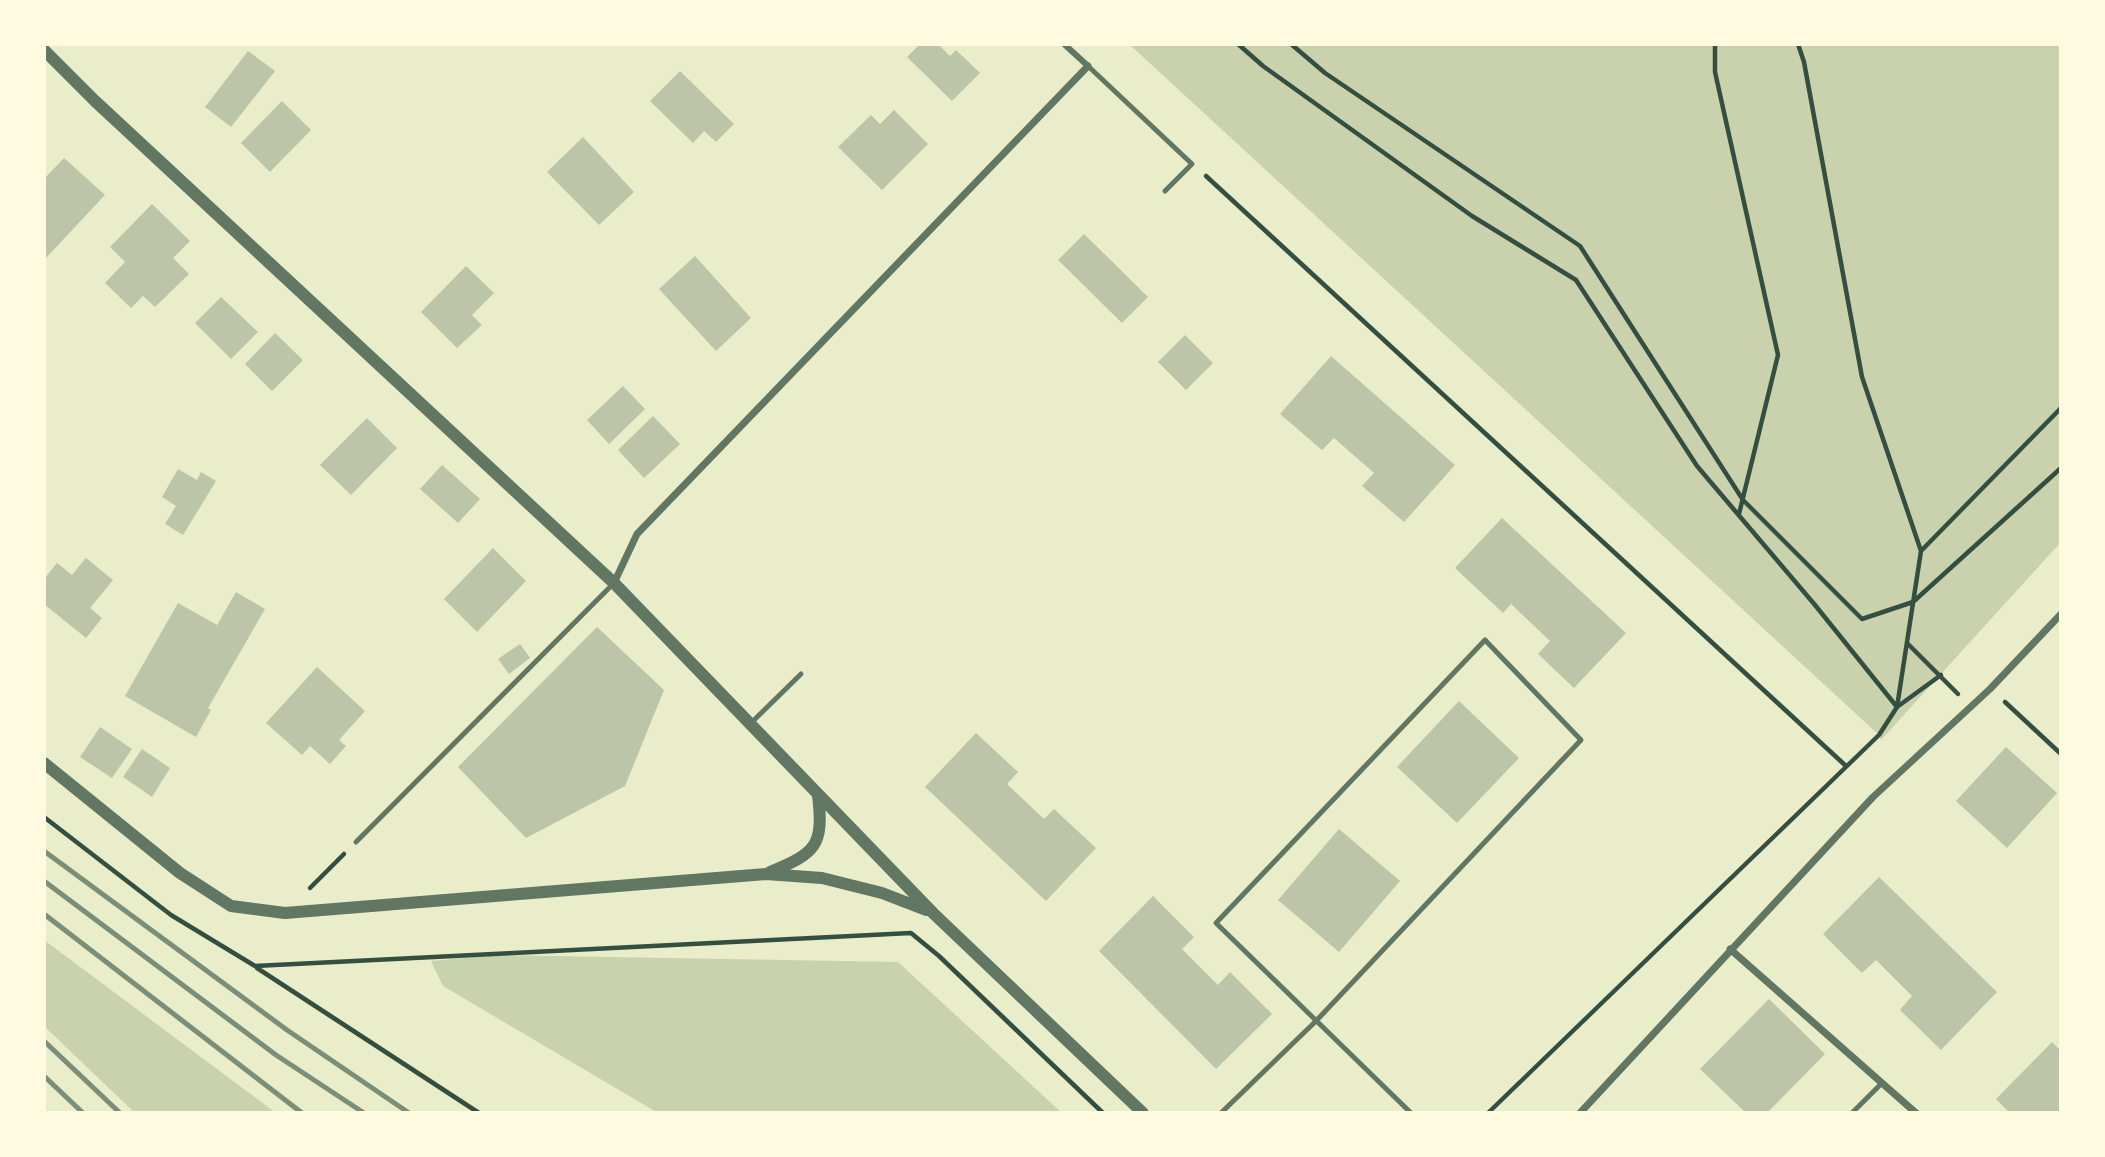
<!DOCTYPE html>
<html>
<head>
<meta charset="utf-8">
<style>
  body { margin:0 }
  #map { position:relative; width:2105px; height:1157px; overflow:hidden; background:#e9edc9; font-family:"DM Sans",sans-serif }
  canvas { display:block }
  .frame { position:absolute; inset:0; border:46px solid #fefae0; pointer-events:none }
</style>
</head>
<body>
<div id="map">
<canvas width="2105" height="1157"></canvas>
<div class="frame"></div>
</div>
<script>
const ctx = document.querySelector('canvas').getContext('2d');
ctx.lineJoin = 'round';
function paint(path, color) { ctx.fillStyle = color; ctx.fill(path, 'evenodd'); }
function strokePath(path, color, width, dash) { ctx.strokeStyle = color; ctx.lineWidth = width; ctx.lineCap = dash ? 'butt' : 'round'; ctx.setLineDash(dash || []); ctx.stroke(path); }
const green = new Path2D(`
  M1129,44H2061V542L1881,740L1879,735Z
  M44,940L276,1113H135L44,1026Z
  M497,955L898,962L1062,1113H658L443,986L431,961Z`);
const building = new Path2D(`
  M920,44H938L950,56L956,50L980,73L952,101L907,57Z
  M248,51L275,71L231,127L205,107Z
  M680,71L734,124L716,142L704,131L693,143L650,101Z
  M282,101L311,130L270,172L241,143Z
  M894,110L928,144L882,190L838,147L871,115L880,124Z
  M583,137L634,192L599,225L547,172Z
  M64,158L105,195L44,260V179Z
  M152,204L190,241L173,258L189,274L155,307L143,296L131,308L105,283L125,262L110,247Z
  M1084,234L1148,297L1122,323L1058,260Z
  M695,256L751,318L716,351L659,289Z
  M466,266L494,293L472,315L482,325L457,348L421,312Z
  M221,297L258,332L231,359L195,323Z
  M275,333L303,360L272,391L245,364Z
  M1185,335L1213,363L1186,390L1158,362Z
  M1331,356L1455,465L1404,522L1362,486L1374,473L1334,438L1322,450L1280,414Z
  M623,386L645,409L609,444L587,420Z
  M653,416L680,444L644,478L618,450Z
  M367,418L397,448L351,495L320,465Z
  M442,465L480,499L458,523L420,489Z
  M178,469L197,480L201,472L216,481L183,535L165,524L176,506L162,497Z
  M1502,518L1626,633L1574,688L1538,654L1550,641L1511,604L1503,613L1455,568Z
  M493,548L526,581L477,632L444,599Z
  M86,558L113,580L90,608L102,618L86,638L44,604V579L57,563L72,575Z
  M236,592L265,609L208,708L211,710L196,737L125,696L178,603L217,625Z
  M597,627L664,690L625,786L526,838L458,767Z
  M520,644L530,658L509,674L498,659Z
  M317,667L365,711L339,740L346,746L330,764L310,746L302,755L266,723Z
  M1459,701L1519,758L1457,823L1397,767Z
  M100,727L132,749L112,778L80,757Z
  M976,733L1018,772L1007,784L1044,819L1054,809L1096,848L1046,901L925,787Z
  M2006,747L2057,793L2007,848L1956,801Z
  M142,749L170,768L152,797L123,777Z
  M1339,829L1400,881L1339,952L1278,900Z
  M1879,877L1997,992L1941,1050L1900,1010L1912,996L1876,960L1862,973L1823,934Z
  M1153,896L1194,937L1182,949L1218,985L1230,972L1272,1014L1216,1069L1099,951Z
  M1769,999L1825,1054L1767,1113H1746L1700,1069Z
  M2052,1042L2061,1051V1113H2010L1996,1099Z`);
const path = new Path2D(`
  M1238,44L1263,66L1472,216L1576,280L1697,466L1815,605L1897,707L1921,551L2061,408
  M1291,44L1325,73L1580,246L1743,500L1862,619L1913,602L2061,468
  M1715,44V72L1778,355L1739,514
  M1798,44L1804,62L1862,377L1921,551
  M1206,176L1846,766
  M1907,643L1958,694
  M2005,702L2061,754
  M44,817L171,915L255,966L911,933L939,956L1103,1113
  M310,888L344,854
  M257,968L479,1113
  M1488,1113L1879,735L1897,707L1941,675`);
const service = new Path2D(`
  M1088,66L1192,164L1165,191
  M751,723L801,674
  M356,842L613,584
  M1221,1113L1316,1021L1581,740L1485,640L1216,923L1411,1113
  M1852,1113L1882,1083`);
const pedestrian = new Path2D(`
  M1064,44L1088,66`);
const minor = new Path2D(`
  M614,583L637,534L1088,66
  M1730,949L1916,1113
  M1580,1113L1873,797L1990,689L2061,614`);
const tertiary = new Path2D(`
  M44,50L95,101L614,583L933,913L1143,1113
  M44,763L180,873L231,906L285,913L766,874L822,878L882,893L926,910
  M770,872C816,853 824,846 818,795`);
const rail = new Path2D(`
  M44,851L287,1030L409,1113
  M44,881L276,1055L364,1113
  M44,914L302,1113
  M44,1041L120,1113
  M44,1076L83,1113`);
paint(green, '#cad2ad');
paint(building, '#bcc5a7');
strokePath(path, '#344e41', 4.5);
strokePath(service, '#617663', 5);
strokePath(pedestrian, '#617663', 6);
strokePath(minor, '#617663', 7);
strokePath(tertiary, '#617663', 12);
strokePath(rail, '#7c8e77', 5);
</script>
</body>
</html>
